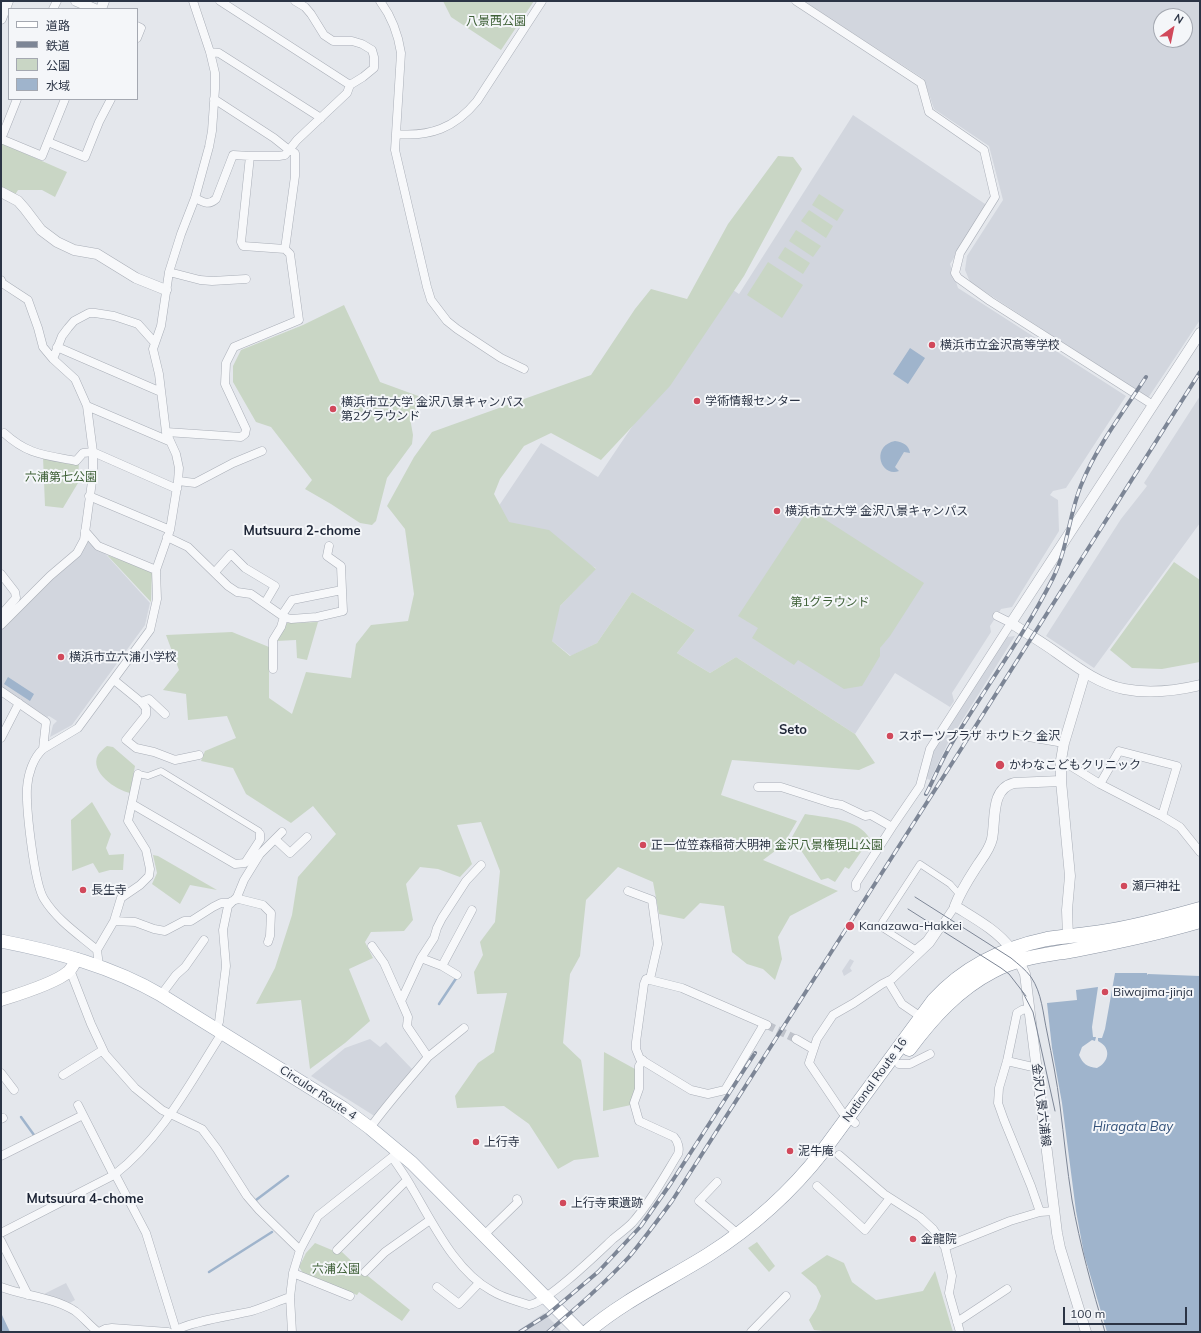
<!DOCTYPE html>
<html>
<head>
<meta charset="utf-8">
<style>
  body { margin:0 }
  #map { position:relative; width:1201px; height:1333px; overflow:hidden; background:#e4e7ec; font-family:Mulish,"Noto Sans JP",sans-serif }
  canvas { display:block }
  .frame { position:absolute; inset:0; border:2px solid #2b3445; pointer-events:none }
  .legend { position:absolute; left:8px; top:8px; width:130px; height:92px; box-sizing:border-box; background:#f4f6f9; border:1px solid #a4a8b1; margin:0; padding:5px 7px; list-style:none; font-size:12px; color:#2b3445 }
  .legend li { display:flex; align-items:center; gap:8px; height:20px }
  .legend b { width:20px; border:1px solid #a4a8b1 }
  .north { position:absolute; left:1153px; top:8px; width:40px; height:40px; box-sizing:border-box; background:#f4f6f9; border:1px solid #a4a8b1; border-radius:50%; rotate:33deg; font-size:11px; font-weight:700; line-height:16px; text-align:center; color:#2b3445 }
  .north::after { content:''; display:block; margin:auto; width:14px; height:18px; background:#d1495b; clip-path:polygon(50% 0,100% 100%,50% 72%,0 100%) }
  .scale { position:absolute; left:1063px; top:1307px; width:124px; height:18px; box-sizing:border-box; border:2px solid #2b3445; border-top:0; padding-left:5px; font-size:12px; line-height:14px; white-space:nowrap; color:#2b3445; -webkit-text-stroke:3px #f4f6f9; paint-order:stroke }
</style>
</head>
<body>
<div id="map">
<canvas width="1201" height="1333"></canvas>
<div class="frame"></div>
<ul class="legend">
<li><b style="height:5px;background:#fff"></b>道路</li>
<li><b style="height:5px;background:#7d8696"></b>鉄道</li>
<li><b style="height:11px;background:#c9d6c5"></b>公園</li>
<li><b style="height:11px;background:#9fb4cc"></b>水域</li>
</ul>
<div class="north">N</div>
<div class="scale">100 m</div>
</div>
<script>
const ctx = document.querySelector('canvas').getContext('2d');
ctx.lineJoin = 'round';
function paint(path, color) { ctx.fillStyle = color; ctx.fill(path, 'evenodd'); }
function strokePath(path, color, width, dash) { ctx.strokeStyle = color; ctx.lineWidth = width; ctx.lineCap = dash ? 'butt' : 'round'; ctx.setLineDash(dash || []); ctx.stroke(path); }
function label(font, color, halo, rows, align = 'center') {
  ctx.font = font + ' Mulish,"Noto Sans JP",sans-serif'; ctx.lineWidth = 4; ctx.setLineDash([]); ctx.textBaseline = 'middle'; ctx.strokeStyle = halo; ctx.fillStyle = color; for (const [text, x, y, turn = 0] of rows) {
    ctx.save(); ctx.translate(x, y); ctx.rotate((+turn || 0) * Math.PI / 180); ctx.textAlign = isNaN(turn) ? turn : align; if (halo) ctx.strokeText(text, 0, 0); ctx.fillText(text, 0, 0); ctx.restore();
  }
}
const built = new Path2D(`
  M803,1H1200V320L1148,398L970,282L965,270L967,256L1003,200L989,146L934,109L924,79ZM1161,16H1185V40H1161Z
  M853,115L988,206L950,264L958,288L1126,396L1066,488L1053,491L1050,495L1058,500L1059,531L1012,607L1001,609L990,626L991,632L952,693L954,701L950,707L895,673L855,734L736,657L710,673L677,653L695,630L632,592L597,643L571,656L552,641L540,623L560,606L596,568L488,522L541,443L598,477L727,286L739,294Z
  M1200,396V523L1094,668L1046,636L1121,519L1147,486L1144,483Z
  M88,540L100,548L150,603L145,625L72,725L50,737L53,725L57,721L49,716L47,717L1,687V628Z
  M1015,636L948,743L930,780L926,778L932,751L1007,637Z
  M850,959L854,961L850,968L852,971L844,976L842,971Z
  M370,1039L380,1047L386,1042L413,1070L376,1117L311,1076L345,1048Z
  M66,1283L75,1300L68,1304L44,1296V1294Z
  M544,1313L561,1330L559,1332H516Z`);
const green = new Path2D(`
  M443,1H534L501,50L451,17Z
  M1,143L67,172L55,197L42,190H18L15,195L1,189Z
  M778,156L793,157L802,169L744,276L670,386L601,460L551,433L524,446L500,479L494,494L509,522L549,530L596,569L560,606L552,641L570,656L597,643L632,592L695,630L677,653L710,673L736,657L855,734L875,763L859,770L732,760L721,795L797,821L783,845L763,860L838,891L790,916L778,937L782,959L775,980L763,969L747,964L732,952L724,906L700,903L684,919L659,914L653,882L618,867L586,900L580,956L570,974L563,1043L581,1060L599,1157L574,1160L558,1169L529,1124L504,1106L457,1108L455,1096L478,1063L494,1052L507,993L477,994L474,972L483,955L480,942L495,922L500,871L481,822L457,825L472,864L460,877L438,869L420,867L406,884L413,920L404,931L371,932L365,942L373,958L349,969L370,1021L345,1043L310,1069L301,1000L256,1004L275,968L292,915L298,877L336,834L313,806L291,823L246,794L233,768L201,761L205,751L236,738L227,716L188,720L186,694L163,690L179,670L166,635L232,632L269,647V698L292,714L306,672L351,678L356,644L371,625L408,621L414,594L405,529L387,506L414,457L432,432L591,375L635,309L651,289L687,299L728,224Z
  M819,194L844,210L837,221L812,205Z
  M809,210L833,226L826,238L801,221Z
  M796,230L821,246L813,257L789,241Z
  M785,247L810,263L803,274L778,258Z
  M768,262L803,285L782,318L747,295Z
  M344,305L380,382L421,397L424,401L410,418L413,435L412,444L387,478L376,521L372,525L360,523L331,504L305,489L312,480L271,427L256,422L233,382V366L241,350L303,325Z
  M43,457L79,461L78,483L63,508L45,506Z
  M808,510L812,511L924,583L890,636L880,648V656L862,686L844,689L798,660L794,665L752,638L758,628L738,616Z
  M107,555L152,571L151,602Z
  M1174,562L1200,580V662L1162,669L1132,668L1110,650Z
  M318,622L307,660L297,658L296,640L276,641L287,623Z
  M107,746L113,747L135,766L130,793C116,790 89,772 98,755C100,752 104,748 107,746Z
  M92,802L111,834L106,848L109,855L124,854L123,870H110L99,873L93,863L72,871L71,820Z
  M805,814C827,818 858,818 870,839L849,869L845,867L835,882L828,878L821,880L792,837Z
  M153,855L158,856L217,890L190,885L180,904L152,884L157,873Z
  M604,1052L635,1069L636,1089L631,1105L603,1111Z
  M757,1242L775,1266L769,1272L748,1248Z
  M315,1243L339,1253L342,1252L363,1272L410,1310L402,1321L359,1292L357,1295L303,1273L299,1267L306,1253Z
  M827,1255L844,1263L852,1282L876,1300L923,1291L935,1271L953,1332H832L814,1330L809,1320L816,1309L821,1296L816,1286L801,1273Z`);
const water = new Path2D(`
  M910,348L925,358L908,384L893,374Z
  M895,441C903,442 909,445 910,453L904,452L895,467L899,471C881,478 870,446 895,441Z
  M8,677L34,694L30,701L4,684Z
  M1115,973H1147V975L1148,974L1200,976V1332H1107L1084,1254L1076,1211L1062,1103L1052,1048L1047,1003L1077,1000L1076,990L1098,987L1092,1027L1093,1037H1096L1095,1041L1092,1040L1082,1047L1079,1055C1083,1064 1087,1067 1097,1068C1109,1062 1112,1048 1098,1041V1038H1102L1105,1029Z
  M1,1314L2,1315L10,1332H1Z`);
const stream = new Path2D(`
  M439,1004L457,977
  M21,1117L34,1135
  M256,1200L288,1176
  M209,1272L272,1232`);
const minorTunnel = new Path2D(`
  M767,1025L796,1039`);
const pedestrian = new Path2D(`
  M138,774L148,776L161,771L259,831L260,834
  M933,930L926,940L915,949L884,929L882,922L920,864L950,884L959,894`);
const minor = new Path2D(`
  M220,1L350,85
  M380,1C392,17 398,33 401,53L395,150L427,287L431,300L447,321L457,329L501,358L524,369
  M796,1L921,83L929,112L984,150L995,197L960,253L955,273L958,278L990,301L1153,405
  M53,9L57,1
  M137,26L141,28L137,38
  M210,52L219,53L321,118
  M396,134C430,137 455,128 477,101L542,1
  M1,139L42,156L65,99
  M1,139L17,99
  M48,142L85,157L99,122L111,99
  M250,156L241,242L243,246L285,249
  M195,198C203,202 208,206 216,199L233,155L250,156H279L285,155L297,140L347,93L350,85L363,77L374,68V57L372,50L362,44L352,41H333L324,35L311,14L305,7L295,1
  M169,272L200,280L212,281L246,279
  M1,280L2,283L28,300L38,328L43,347L53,359
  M57,347L161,392
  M87,406L169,441
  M166,432L241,437L245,434L246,429L225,384L226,363L234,347L299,320L290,254L285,249L295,176V153L289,150L274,138L214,99
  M4,433C28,455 45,455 76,461L83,453L93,452L177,489
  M178,481L195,483L233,463L262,451
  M89,496L170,530
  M85,531L98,546L156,570
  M167,537L188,547L228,586L237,592L251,594L284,617L291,619L317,617L343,611L342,590L292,600L282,615
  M329,546L327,556L341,566L342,590
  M215,572L231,554L245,568L275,586L265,603
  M1,574L15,592L16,598L1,615
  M1,625L50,576L77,553L84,540L93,474V452L87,406L75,379L53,359L62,336L68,328L74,321L89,313H95L114,316L138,324L155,343
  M273,669V640L281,627L284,617
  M114,680L141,702L146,708V715L126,740L136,748L154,752L175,760L199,755
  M1,691L46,722L43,749
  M141,702L149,699L165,714
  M1017,735L1064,743
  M1,738L19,703
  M1061,760L1100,784L1162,816L1180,827L1200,852
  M1100,784L1119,751L1177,766L1162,816
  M758,787H781L831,803L842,805L865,816L871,815L892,827
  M132,804L235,864L245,863L260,840V834
  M275,839L290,853L307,837
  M856,887V883L892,827L920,786L930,749L1011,623L997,616
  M628,891L652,900L658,944L650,979
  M114,921L135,922L154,929L165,931L184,921H191L213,907L221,903H229L232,901L239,899L263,905L271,913L270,936L268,942
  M372,946L384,963L401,1001
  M97,950C78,934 57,920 44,899C34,883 26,808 27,788C28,774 33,758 43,749L78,728L150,630L157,599L156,570L170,530L178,481L179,468L176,454L166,432L159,374L153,349L161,326L169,272L181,234L195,198L209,147L212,131L215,89V73L210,52L193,1
  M421,958L442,966L472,910
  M99,966L97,950L114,921L121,898L140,885L149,876L150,869L146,850L128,821L138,774
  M442,966L457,975
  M70,970L91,1024L105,1054L135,1088L162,1110L202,1129L217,1149L247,1196L259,1210L300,1250
  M888,981L902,1004L921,1017
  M161,995L176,975L185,967L204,940
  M1029,1009L1022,1010L1017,1013L1007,1061L999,1088L998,1103L1004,1120L1031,1186L1040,1212L1054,1211
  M764,1024L725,1090L708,1094L691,1090L640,1059L636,1049V1042L644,984L646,979L682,988L767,1025
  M215,1029L219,1022L226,966L223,930L228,906L237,897L244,880L260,854L282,832
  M796,1039L813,1049
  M428,1057L464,1028
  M1007,1061L1037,1068
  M899,1064H910L930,1054
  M1,1073L14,1090
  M63,1075L103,1050
  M78,1105L112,1172L116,1176L146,1233L176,1330
  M1,1119L3,1118
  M855,1123L842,1112L809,1063L817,1039L833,1015L854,1003L882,984L892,979L930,943L955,906
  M370,1128C388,1103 408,1081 428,1057L407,1026L408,1017L401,1001L421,958L434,938L437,928L442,918L466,881L481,865
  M839,1155L884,1194L920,1217L933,1229L945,1247L952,1276L949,1293L960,1332
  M1,1156L83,1115
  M392,1157C399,1167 406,1177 412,1188C433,1223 455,1271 492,1291C503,1298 517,1301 529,1305C547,1303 598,1253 613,1239C619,1234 626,1229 632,1223C650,1203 664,1177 678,1154C680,1149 678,1141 674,1137L639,1121L634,1103L639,1089V1066L643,1060
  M717,1182L699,1201L738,1234
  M817,1186L865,1230L890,1198
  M1,1233L114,1175C162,1138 190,1083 222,1033
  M484,1235L518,1202L517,1199
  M1,1241L28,1295
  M945,1247L1010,1221L1040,1212
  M337,1250L407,1180
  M365,1272L385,1252L430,1220
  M293,1273L350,1296
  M1,1287C25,1296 53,1297 75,1311C83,1317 90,1326 98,1332
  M437,1287L459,1304L479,1283
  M957,1322L1007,1289
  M99,1332L105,1329L112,1328L168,1332
  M174,1332C184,1322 237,1315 252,1311C265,1307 278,1301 290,1297
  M292,1332L290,1297L293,1273L300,1250L318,1216L396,1154
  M751,1332L786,1296`);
const tertiary = new Path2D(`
  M76,1L95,9
  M101,9L104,1
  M1,19L8,1
  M1,192L18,201L25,209L41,230L57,242L74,250L97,254L136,278L166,290
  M1200,333L1011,623C1026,633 1042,642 1057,653C1078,668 1099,684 1124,689C1150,694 1175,691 1200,685
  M1061,781L1014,783C990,789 996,820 992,839C990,848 984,856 979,863C970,877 961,890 955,906C974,918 997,930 1011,949C1017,957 1021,965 1025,974L1057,1233L1060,1248L1086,1332
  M1068,937L1067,910L1070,876L1061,781V760L1064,743L1085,673`);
const secondary = new Path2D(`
  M1,1000C17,995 56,983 68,972C72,969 74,963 77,959`);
const primary = new Path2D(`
  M1,941C57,952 111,966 161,995L343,1108L370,1128L412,1163L580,1332`);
const trunk = new Path2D(`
  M909,1049C932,1018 958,989 993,971C1019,957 1047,955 1075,950C1117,942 1159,933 1200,921
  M587,1332C623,1301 668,1280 708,1255C752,1227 791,1192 823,1151L934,1000C964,967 1004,948 1047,939C1065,936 1084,935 1102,932C1135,927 1168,918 1200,909`);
const tram = new Path2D(`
  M915,897L1011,958C1018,964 1025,969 1031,977C1042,993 1043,1014 1047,1032C1052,1057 1057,1081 1060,1106C1064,1137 1067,1169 1072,1200C1080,1245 1092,1288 1105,1332
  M908,909L1001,968L1009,974L1026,996
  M1022,991L1033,1012L1055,1111`);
const rail = new Path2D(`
  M926,794C935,777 942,759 952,743C985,688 1024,636 1053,578C1068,548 1069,513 1082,483C1097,446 1124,411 1146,377
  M520,1332L547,1315L598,1272L641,1226L671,1183L755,1053
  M548,1332C576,1308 604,1284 629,1257C644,1239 658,1220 672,1201L956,757L1200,372`);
const markers = [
  [932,345,4,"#d1495b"],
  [697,401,4,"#d1495b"],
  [333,409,4,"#d1495b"],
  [777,511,4,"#d1495b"],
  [61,657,4,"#d1495b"],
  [890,736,4,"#d1495b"],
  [1000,765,5,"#d1495b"],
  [643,845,4,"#d1495b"],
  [1124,886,4,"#d1495b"],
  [83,890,4,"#d1495b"],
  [850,926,5,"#d1495b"],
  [1105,992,4,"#d1495b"],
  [476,1142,4,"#d1495b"],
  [790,1151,4,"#d1495b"],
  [563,1203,4,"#d1495b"],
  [913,1239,4,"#d1495b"]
];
const parkNames = [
  ["八景西公園",496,21],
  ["六浦第七公園",61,477],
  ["第1グラウンド",830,602],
  ["金沢八景権現山公園",829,845],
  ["六浦公園",336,1269]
];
const poiNames = [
  ["横浜市立金沢高等学校",940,345],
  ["学術情報センター",705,401],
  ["横浜市立大学 金沢八景キャンパス",341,402],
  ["第2グラウンド",341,416],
  ["横浜市立大学 金沢八景キャンパス",785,511],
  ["横浜市立六浦小学校",69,657],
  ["スポーツプラザ ホウトク 金沢",898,736],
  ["かわなこどもクリニック",1009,765],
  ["正一位笠森稲荷大明神",651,845],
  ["瀬戸神社",1132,886],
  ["長生寺",91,890],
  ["Kanazawa-Hakkei",859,926],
  ["Biwajima-jinja",1113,992],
  ["上行寺",484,1142],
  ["泥牛庵",798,1151],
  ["上行寺東遺跡",571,1203],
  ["金龍院",921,1239]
];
const streetNames = [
  ["National Route 16",875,1080,-54],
  ["Circular Route 4",318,1093,33],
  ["金沢八景六浦線",1041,1105,83]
];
const neighbourhoodNames = [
  ["Mutsuura 2-chome",302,531],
  ["Seto",793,730],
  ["Mutsuura 4-chome",85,1199]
];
const waterNames = [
  ["Hiragata Bay",1133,1127]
];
paint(built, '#d2d6de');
paint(green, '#c9d6c5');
paint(water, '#9fb4cc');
strokePath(stream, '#9fb4cc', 2.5);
strokePath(minorTunnel, '#bfc3cb', 8, [8, 4]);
strokePath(pedestrian, '#a9aeb7', 7);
strokePath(minor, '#a9aeb7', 9);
strokePath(tertiary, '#a9aeb7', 11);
strokePath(secondary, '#a9aeb7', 13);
strokePath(primary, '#a3abb8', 14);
strokePath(trunk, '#8b94a3', 15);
strokePath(pedestrian, '#f7f8fa', 6);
strokePath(minor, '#f7f8fa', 8);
strokePath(tertiary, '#f7f8fa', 10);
strokePath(secondary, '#fff', 12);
strokePath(primary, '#fff', 13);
strokePath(trunk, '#fff', 14);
strokePath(tram, '#7d8696', 1);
strokePath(rail, '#7d8696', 4);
strokePath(rail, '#f4f6f9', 2.5, [8]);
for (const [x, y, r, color] of markers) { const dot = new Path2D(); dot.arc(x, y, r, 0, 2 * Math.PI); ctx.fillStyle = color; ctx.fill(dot); strokePath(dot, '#f4f6f9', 1.5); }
label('12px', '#3f6138', '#f4f6f9', parkNames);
label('12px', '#2b3445', '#f4f6f9', poiNames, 'left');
label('12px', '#2b3445', '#f4f6f9', streetNames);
label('bold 13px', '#1d2536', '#f4f6f9', neighbourhoodNames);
label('italic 13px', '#34527a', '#f4f6f9', waterNames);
</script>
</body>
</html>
